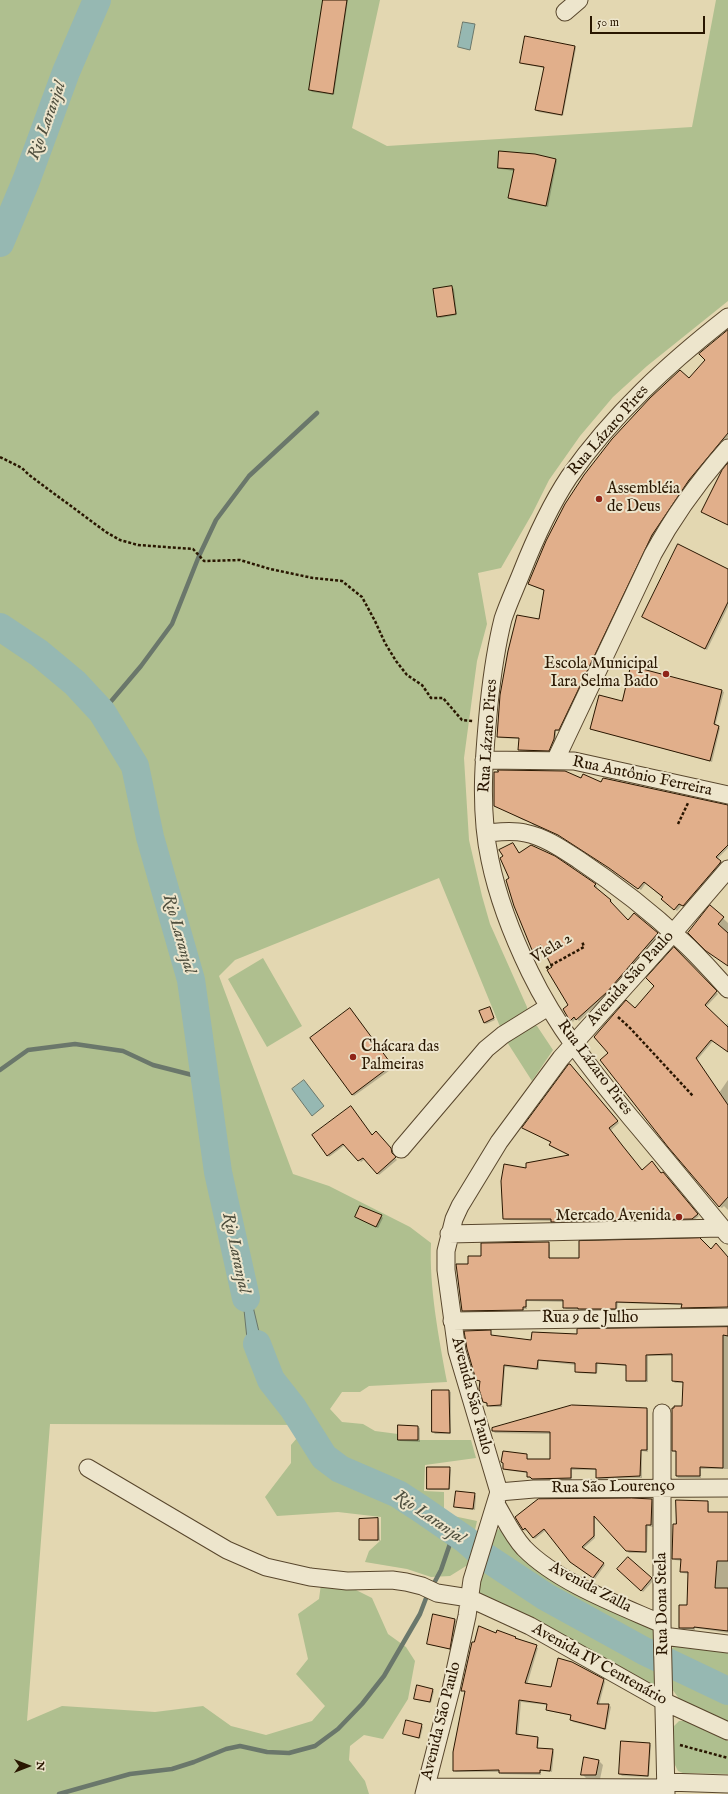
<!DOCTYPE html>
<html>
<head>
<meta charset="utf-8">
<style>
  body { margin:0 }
  #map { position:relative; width:728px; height:1794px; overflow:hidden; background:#e3d7b1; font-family:"IM FELL English",serif }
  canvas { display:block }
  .north { position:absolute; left:8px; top:1746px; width:40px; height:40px; -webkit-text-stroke:3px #ede5cc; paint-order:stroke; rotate:90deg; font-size:11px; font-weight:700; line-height:16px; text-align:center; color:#291600 }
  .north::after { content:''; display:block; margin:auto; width:14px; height:18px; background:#291600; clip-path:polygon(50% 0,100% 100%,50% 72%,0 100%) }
  .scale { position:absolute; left:590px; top:16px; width:115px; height:18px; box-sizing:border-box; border:2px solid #291600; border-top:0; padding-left:5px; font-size:12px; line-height:14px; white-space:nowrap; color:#291600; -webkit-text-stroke:3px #ede5cc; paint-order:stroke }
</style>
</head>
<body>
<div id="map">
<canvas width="728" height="1794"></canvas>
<div class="north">N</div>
<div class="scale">50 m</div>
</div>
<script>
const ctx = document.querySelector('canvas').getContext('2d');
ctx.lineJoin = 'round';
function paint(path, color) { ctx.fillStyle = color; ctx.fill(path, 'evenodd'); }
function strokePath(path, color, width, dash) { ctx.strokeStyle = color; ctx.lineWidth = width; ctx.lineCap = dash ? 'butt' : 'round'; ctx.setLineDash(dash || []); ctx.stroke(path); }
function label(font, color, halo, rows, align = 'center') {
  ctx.font = font + ' "IM FELL English",serif'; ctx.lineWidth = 4; ctx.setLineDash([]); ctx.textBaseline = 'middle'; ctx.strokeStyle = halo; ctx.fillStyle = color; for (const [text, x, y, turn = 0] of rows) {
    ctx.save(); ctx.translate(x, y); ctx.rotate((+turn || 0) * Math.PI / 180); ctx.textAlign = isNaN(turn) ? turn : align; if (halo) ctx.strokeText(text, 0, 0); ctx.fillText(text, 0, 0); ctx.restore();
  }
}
const green = new Path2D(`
  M0,0H380L352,128L387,146L692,127L716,0H728V301L647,366L613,397L580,436L549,480L532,514L501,568L478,573L487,624L477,661L464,758L469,840L482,896L490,924L527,1007V1012L501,1029L439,878L235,960L219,976L293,1174L329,1186L410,1227L431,1243C429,1287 439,1339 447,1382L369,1386L360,1392H342L330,1409L342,1422L363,1424L375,1431L398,1434V1440H471L476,1458L425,1465L424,1491L444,1492V1514L477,1521L473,1539L487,1544L496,1529L503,1530L648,1623L671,1650L675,1645L728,1651V1723L680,1700L672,1689L655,1685L653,1686L481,1595L478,1589L481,1570L466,1566L450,1576L431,1577L407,1569L365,1562L369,1551L381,1540V1517L338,1512L277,1516L265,1497L291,1463V1445L308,1425L50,1424L27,1721L62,1706L155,1712L203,1706L231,1726L266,1735L312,1721L325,1706L296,1674L308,1659L298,1614L319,1599L321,1584L350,1587L372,1598L388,1634L406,1647L415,1661L408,1699L383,1739L364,1735L350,1746L349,1760L365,1781L369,1794H0Z
  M263,958L302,1026L267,1047L228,979Z
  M534,1025L537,1026L553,1050L532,1081L507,1042Z
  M679,1721H685L728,1741V1774L683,1773L678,1771L674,1763V1726Z`);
const water = new Path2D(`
  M463,22L475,24L470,50L458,47Z
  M0,617L32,641L39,653L21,650L0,641Z
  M304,1080L324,1106L312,1116L292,1089Z
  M239,1261L251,1298L260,1336L277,1379L264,1381L248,1347Z`);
const shadow = new Path2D(`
  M324,0H348L334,95L312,92L310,90Z
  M575,46L576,48L563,116L538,112L536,110L544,68L523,64L521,62Z
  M555,159L557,161L548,207L511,200L509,198L514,171L501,169L499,168Z
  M452,287L454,289L457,315L440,318L438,316Z
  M728,332V437L681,495L561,731H556V741L551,752H521L519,750L520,739L500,738L498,736L540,620L544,591L529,584Z
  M728,570V607L707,650L643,617Z
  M722,691L724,692L715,726L720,728L712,762L591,729L623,702Z
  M581,779L728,807V848L717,859L723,864L685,907L682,905L677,911L646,883L641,890L612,869L561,836L533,825L531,822L523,820L495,805Z
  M519,854H548L596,885L597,886L596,889L611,900L612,902L611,903L628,921L634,914L659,935L609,993L579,1021L576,1018L573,1022L571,1020L569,1005L543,947L534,951L533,949L510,879Z
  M710,906L728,923V966Z
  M674,949L718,994L706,1007L725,1026L728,1023V1051L713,1041L697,1060L719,1093L728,1080V1210L724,1206L722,1208L720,1207L669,1146L609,1053L635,1010L656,986Z
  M489,1008L495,1020L486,1024L484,1022Z
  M352,1011L393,1068L354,1096L352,1094Z
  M572,1067L619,1123L610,1131L642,1171L665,1175L699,1216L694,1220L554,1223L552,1221L506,1220L504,1218L527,1169L570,1156L552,1147L550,1145L552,1143L525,1129Z
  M352,1109L372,1136L376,1133L393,1151V1156L397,1160L379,1175L365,1159L361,1162L345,1145L329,1157L328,1155Z
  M381,1216L383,1218L378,1228L358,1218Z
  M549,1243L550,1245V1259H580L711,1250L728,1258V1307L684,1309L682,1305L618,1303L617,1310L581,1311L580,1309H566L564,1307V1302L527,1301V1309H524V1311L464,1312L463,1310L469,1265L482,1257Z
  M728,1328V1469H701V1478H678L677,1476V1453L673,1451L683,1407L684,1383H675L673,1381V1356H648V1382H629L627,1380V1366L598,1364L597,1374L578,1373L576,1371V1365L539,1361V1370L505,1367L502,1407H490L484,1402L480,1382L477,1380L491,1331L492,1337L532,1341L578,1335Z
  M449,1391L451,1392V1434H435L433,1432Z
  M646,1409L648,1410V1452L642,1451V1478L599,1479L597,1477V1470H572V1480L535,1481L528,1477V1473L505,1470L504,1469L527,1455L528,1460H551V1434L495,1433L493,1431Z
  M418,1427L420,1428V1442L400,1441L399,1440Z
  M449,1468L451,1470L450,1490H429L428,1488Z
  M474,1494L476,1496L475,1510L457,1508L455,1507Z
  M652,1500L653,1502V1527L648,1526L647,1553H629L595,1516V1538L583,1549L605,1565L595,1579L573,1563L546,1530L535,1539L527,1529L525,1531L523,1529L516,1517Z
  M707,1502L709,1504V1513H728V1633L695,1628V1630L682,1629L680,1627L688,1606L689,1574L683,1573L681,1572L682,1561L675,1560L673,1558Z
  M378,1519L379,1521L380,1541H362L360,1539Z
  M628,1558L653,1581L643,1592L618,1569Z
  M454,1619L456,1621L451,1650L428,1643Z
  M497,1634L515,1637L538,1648L527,1685L552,1688L604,1680L605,1682L599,1705H609L611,1707L606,1730L573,1722L571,1720L572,1716L549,1711L547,1710L548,1705L521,1702L518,1736L538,1738L539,1739L538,1749L553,1750L554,1752L552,1772L541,1771V1775L501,1774L500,1772H456L454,1771L466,1692L462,1690Z
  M432,1690L434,1691L431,1703L415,1699Z
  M421,1725L423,1727L420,1739L404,1733Z
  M649,1744L651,1745L649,1777L622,1776L620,1774Z
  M599,1761L603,1765L600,1779L586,1778L582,1774Z`);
const stream = new Path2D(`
  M102,712L141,666L172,624L199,556L216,520L249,476L317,413
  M0,1070L28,1050L75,1044L123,1051L153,1065L204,1078
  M432,1587L441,1570L454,1532
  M59,1794L130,1774L172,1769L194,1762L226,1749L240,1746L267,1752L289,1753L315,1746L338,1729L362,1704L384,1676L420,1614L428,1593`);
const river = new Path2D(`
  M0,243L26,181L66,72L97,0
  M0,627L39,653L75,683L102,712L135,766L150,837L191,980L218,1172L246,1298
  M257,1344L271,1380L293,1408L324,1457L340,1469L398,1494L421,1509L466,1540L484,1556L546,1597L644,1651L728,1691`);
const building = new Path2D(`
  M323,0H347L333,94L309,90Z
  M525,36L575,46L562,115L535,110L544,67L520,63Z
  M499,151L535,154L556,159L546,206L508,198L514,169L498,168Z
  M452,286L456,314L437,317L433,289Z
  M728,330V433L689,480L652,535L559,730H555L554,739L549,751L518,750L519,738L497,737L500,695L508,651L517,615L539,619L544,590L528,584L546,541L565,504L584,475L612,439L650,398L680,370L689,378L705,360L699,354Z
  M728,463V525L701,512L722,470Z
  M678,544L728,569V602L705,649L642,617Z
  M631,666L722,690L714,724L719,726L710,761L590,729L599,695L622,701Z
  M498,770L565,771L581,778L583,774L601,782L603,778L728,805V845L716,857L721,861L720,863L683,906L679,904L674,910L661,899L663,897L644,882L638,889L609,868L558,835L494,806V772H498Z
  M513,843L519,853L531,845L555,856L596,884L594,886L611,900L610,901L628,920L634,913L658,933L607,992L576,1020L574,1017L570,1021L563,1009L568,1005L547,970L552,967L541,945L532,950L514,906L506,880L509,878L500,858L503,856L499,850Z
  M710,905L724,917L718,924L728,933V966L706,951L688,933Z
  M674,947L717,991L705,1005L728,1027V1052L711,1040L696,1058L728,1105V1197L719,1207L668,1147L600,1060L608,1053L594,1037L626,1000L635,1008L654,986L646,978Z
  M490,1007L494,1018L484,1023L479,1011Z
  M350,1008L392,1065L352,1095L310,1038Z
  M569,1064H570L618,1121L609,1128L622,1145L642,1170L652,1161L661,1173L663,1172L698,1214L692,1219L551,1222V1219H503L501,1181L504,1164L526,1168V1163L569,1155L549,1145L551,1142L522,1128Z
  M351,1106L372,1135L376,1131L391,1148L392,1153L396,1157L377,1174L363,1158L358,1161L343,1144L327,1156L312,1135Z
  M360,1206L382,1215L376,1227L355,1217Z
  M700,1238L711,1249L716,1243L728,1257V1307L681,1308L682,1304L616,1302V1309H578V1308H563V1300H526V1307H523V1310L462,1311L456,1264H468V1256H481V1243L549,1242V1258H579V1241Z
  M728,1327V1336L723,1335V1468L700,1467V1476H676V1451H672V1408H674V1406H682L683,1382L672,1381V1354L646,1355V1381H626V1365L596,1363V1373L575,1372V1363L538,1360L537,1369L504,1365L501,1405L487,1406V1403L483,1402L479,1389L480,1381L476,1380L467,1349L464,1331L491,1330V1335L531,1340L532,1332L577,1334V1329Z
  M432,1390H449L450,1433L432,1432Z
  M572,1405L647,1408V1450H641L640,1476L596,1478V1469L571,1468V1478L532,1479L530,1477H527V1472L503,1469V1463L501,1462L503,1451L527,1454V1459H550V1432L492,1431V1428Z
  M398,1425L418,1426V1440H398Z
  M427,1467H450L449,1489H427Z
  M456,1491L475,1493L473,1509L454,1507Z
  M632,1498L652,1499L651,1525H646V1552L626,1551L594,1516V1536L582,1547L604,1563L593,1578L570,1562L544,1529L533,1538L525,1528L523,1530L515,1517L538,1499Z
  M676,1500L708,1501V1512H728V1561H717L715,1588H728V1631L694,1627V1628H679V1605H687L688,1572H680L681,1559H672L673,1524H676Z
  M378,1518V1540H359V1519Z
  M628,1557L652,1578L641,1591L617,1569Z
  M433,1614L455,1619L450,1649L427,1644Z
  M479,1626L496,1633L497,1630L516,1637L515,1638L537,1645L525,1683L551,1687L558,1658L572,1662L604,1679L597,1704H609L605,1729L570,1720L571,1715L546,1710L547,1704L519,1700L516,1734L538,1737L537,1748L553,1749L550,1771L540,1770V1773H499V1770L453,1771V1752L465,1691H461L472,1642H474Z
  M417,1685L433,1689L430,1702L414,1699Z
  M406,1720L422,1724L419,1738L403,1734Z
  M621,1741L650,1743L648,1776L619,1774Z
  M584,1757L599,1760L596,1775H581Z`);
const path = new Path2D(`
  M0,457L22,468L29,475L106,532L120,540L138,545L193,549L204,561L240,560L270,569L313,578L342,581L362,597L375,621L385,643L396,661L407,675L422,685L431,698H443L462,720L473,721
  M678,824L688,803
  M546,968L584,947L582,941
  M618,1017L630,1028L693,1096
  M680,1745L728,1758`);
const minor = new Path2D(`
  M565,12L579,0
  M728,317C668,364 613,414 569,477C549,507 534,541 521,574C515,589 508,604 503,619C496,647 492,676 489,704C484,756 479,809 490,860C498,899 513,937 530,972C556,1026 593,1072 631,1118C664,1157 696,1196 728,1235
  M484,760L574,761L728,795
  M555,761L653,554C674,515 699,481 728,448
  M486,833C499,832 512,830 525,833C545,837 562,849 579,860C615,884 650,911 682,941C698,955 713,973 728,989
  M401,1149L486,1049L503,1035L548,1007
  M449,1234L722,1228
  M452,1321L728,1317
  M662,1413V1624L666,1794
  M88,1468L227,1550L266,1567L310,1577L347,1581L392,1580L406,1582L422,1586L437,1593L469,1598L530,1626L665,1702L728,1731
  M499,1492L534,1489L728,1488
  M496,1504C505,1519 512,1535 524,1548C557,1582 619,1605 662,1624
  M663,1636L728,1644
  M666,1782L728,1784
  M426,1787L666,1788
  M424,1794L451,1689L467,1616L472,1580L499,1492L457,1351L446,1270V1251L454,1219L460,1206L499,1142L561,1058L673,933L728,869`);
const markers = [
  [599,499,4,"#8f2418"],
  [666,674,4,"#8f2418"],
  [353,1057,4,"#8f2418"],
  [679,1217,4,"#8f2418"]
];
const streetNames = [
  ["Rua Lázaro Pires",609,431,-49],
  ["Rua Lázaro Pires",489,736,-86],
  ["Rua Antônio Ferreira",642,777,12],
  ["Viela 2",552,949,-31],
  ["Avenida São Paulo",631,979,-48],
  ["Rua Lázaro Pires",594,1068,53],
  ["Rua 9 de Julho",590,1319],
  ["Avenida São Paulo",471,1396,75],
  ["Rua São Lourenço",613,1488,-1],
  ["Avenida Zalla",590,1588,28],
  ["Rua Dona Stela",663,1604,-91],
  ["Avenida IV Centenário",599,1665,29],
  ["Avenida São Paulo",442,1721,-76]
];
const poiNames = [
  ["Assembléia",607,490],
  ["de Deus",607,508],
  ["Escola Municipal",658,665,"right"],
  ["Iara Selma Bado",658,683,"right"],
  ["Chácara das",361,1048],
  ["Palmeiras",361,1066],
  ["Mercado Avenida",671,1217,"right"]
];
const waterNames = [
  ["Rio Laranjal",48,121,-70],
  ["Rio Laranjal",178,934,74],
  ["Rio Laranjal",235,1253,78],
  ["Rio Laranjal",429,1518,34]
];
paint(green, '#afbf8f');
paint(water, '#96b8b2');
strokePath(water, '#6a776b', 1);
paint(shadow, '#0003');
strokePath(stream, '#6a776b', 4.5);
strokePath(river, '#96b8b2', 28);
paint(building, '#e1af8b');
strokePath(building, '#291600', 1);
strokePath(minor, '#58462c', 19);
strokePath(path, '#291600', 2.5, [3, 2]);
strokePath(minor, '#ede5cc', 17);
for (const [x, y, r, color] of markers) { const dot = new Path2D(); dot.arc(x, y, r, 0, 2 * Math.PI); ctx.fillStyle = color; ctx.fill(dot); strokePath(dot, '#ede5cc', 1.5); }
label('16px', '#291600', '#ede5cc', streetNames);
label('16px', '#291600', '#ede5cc', poiNames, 'left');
label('italic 17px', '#4f4f3e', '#ede5cc', waterNames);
</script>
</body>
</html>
